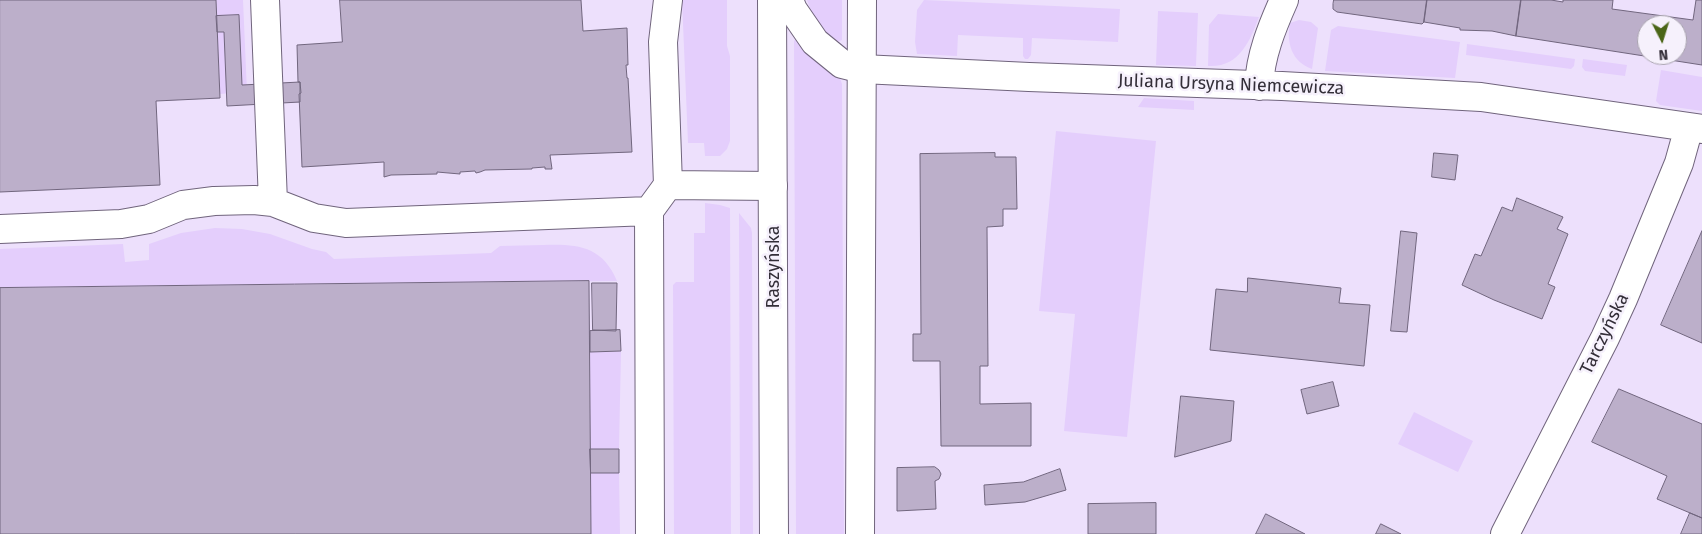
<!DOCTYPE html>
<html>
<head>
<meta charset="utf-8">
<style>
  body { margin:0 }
  #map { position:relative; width:1702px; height:534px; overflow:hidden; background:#ede0fc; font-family:"Fira Sans",sans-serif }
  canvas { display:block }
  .north { position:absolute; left:1637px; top:15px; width:50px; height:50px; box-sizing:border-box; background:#f6f1fc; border:1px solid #a8a3ae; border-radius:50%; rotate:175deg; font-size:14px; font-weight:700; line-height:20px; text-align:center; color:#332e38 }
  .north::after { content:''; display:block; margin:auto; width:18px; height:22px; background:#4b6618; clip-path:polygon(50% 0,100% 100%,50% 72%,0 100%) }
</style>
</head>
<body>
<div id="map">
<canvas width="1702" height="534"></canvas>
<div class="north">N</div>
</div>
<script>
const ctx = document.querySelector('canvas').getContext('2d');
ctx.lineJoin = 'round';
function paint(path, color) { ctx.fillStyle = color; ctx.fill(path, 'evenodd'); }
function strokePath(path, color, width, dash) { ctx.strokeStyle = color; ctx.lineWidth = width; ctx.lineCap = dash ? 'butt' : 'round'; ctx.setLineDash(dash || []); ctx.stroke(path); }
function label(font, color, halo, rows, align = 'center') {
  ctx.font = font + ' "Fira Sans",sans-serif'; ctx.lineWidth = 5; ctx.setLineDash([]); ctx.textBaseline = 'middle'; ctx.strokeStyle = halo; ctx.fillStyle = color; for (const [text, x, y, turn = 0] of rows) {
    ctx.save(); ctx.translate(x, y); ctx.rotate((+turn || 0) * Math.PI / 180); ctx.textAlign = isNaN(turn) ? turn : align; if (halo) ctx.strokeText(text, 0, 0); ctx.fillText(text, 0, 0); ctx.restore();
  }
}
const green = new Path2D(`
  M216,0H243L247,92L220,94Z
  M682,0H727V46L730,56V141L727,149L720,156H705L704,143H688Z
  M807,0H842V40L837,42C820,29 814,20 807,0Z
  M924,0L1120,9L1118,42L1032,38L1031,55L1028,59H1025L1023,56V38L958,35L957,56L917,54L915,42L917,10Z
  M1158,11L1198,13L1196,66L1156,65Z
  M1218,14L1259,17C1250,41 1239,68 1208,66L1209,25Z
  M1299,20L1311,22L1318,28L1312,69C1292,62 1286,43 1290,23Z
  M1338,26L1460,42L1455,78L1325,71L1331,30Z
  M797,38L839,75L842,84L844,534H796L794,41Z
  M1467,44L1575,59L1574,66L1571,69L1466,55Z
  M1583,59L1627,65L1625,76L1585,71L1582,67Z
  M1661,70L1702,77V111L1660,105L1656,101Z
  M1144,98L1194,101V110L1138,107Z
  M1056,131L1156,141L1127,437L1064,431L1075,314L1039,311Z
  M705,203L720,205L730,208L731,534H674L673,285L676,282H694V233H705Z
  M739,213L751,228L752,233L753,534H740Z
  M215,228L242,229L270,234L312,249L326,252L334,259L491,253L500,246C514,246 528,245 543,245C576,244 602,245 617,281L0,288V249L123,244L125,262L149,260V244L181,233Z
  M621,351L619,449H590V352Z
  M1414,412L1473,441L1458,472L1398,444Z
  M591,473H619L620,534H591Z`);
const building = new Path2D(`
  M0,0H216L220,98L156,101L160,185L0,192Z
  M340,0H581L583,31L627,28L628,65H626L627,78H628L632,152L550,155L552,169H545V167L532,168V169L485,170L480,172L476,173L475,171L460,172V174L437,172V174L391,175L384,177V162L302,167L299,94L301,93L300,82H298L297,45L342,42Z
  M1334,0H1427L1424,22L1422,24L1337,12L1333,9V4Z
  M1427,0H1521L1516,36L1492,31L1460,30V28L1424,22Z
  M1521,0H1551L1563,2V0H1613L1612,9L1693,20L1696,0H1702V65L1516,36ZM1647,25H1677V55H1647Z
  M239,15L242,85L300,82V102L227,106L224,32H217L216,16Z
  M995,153V157H1016L1017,209H1003V226L987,227L988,366H980V404L1031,403V446H941L940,361H913V334H921L920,154Z
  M1434,153L1458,155L1455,180L1432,177Z
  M1517,198L1563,217L1557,229L1568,234L1548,284L1555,287L1542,319L1494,300L1462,285L1475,254L1481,256L1502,207L1512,211Z
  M1401,231L1417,233L1407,332L1391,331Z
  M1702,231V343L1661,325Z
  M1248,278L1341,288L1339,303L1370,305L1364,366L1210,350L1216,289L1247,292Z
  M589,281L591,534H0V288Z
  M592,283H617L616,331L593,330Z
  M620,330L621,351L590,352V331Z
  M1333,382L1339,406L1307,414L1301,390Z
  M1619,389L1702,424V518L1657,499L1667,476L1592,442Z
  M1181,396L1234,401L1231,441L1175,457Z
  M590,449H619V473H591Z
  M935,467L939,470L941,474L939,479L935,481L936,509L897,511V468Z
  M1060,469L1066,490L1025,502L985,505L984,485L1023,482Z
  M1156,503V534H1088V504Z
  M1690,513L1702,518V534H1681Z
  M1266,514L1305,534H1256Z
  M1381,524L1401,534H1376Z`);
const minor = new Path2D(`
  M265,0L273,202
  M789,0L793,10L815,42L842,64L862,69L1029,77L1282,86L1481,97L1702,129
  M1259,86C1260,56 1272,27 1284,0
  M668,185L773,186
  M0,229L121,224L149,219L183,205L214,201L254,200L273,202L314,218L346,223L649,211
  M650,534L649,211L668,185L663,42L668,0
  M1505,534L1605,338L1623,299L1679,163L1689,127`);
const major = new Path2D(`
  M772,0L774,534
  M860,534L862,0`);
const streetNames = [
  ["Juliana Ursyna Niemcewicza",1231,85,2],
  ["Raszyńska",774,267,-90],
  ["Tarczyńska",1605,334,-64]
];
paint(green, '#e4cefc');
paint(building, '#bcafca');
strokePath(building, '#71667e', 1);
strokePath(minor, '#70647c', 30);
strokePath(major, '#70647c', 30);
strokePath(minor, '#fff', 28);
strokePath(major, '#fff', 28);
label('18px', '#332e38', '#f6f1fc', streetNames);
</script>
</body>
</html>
